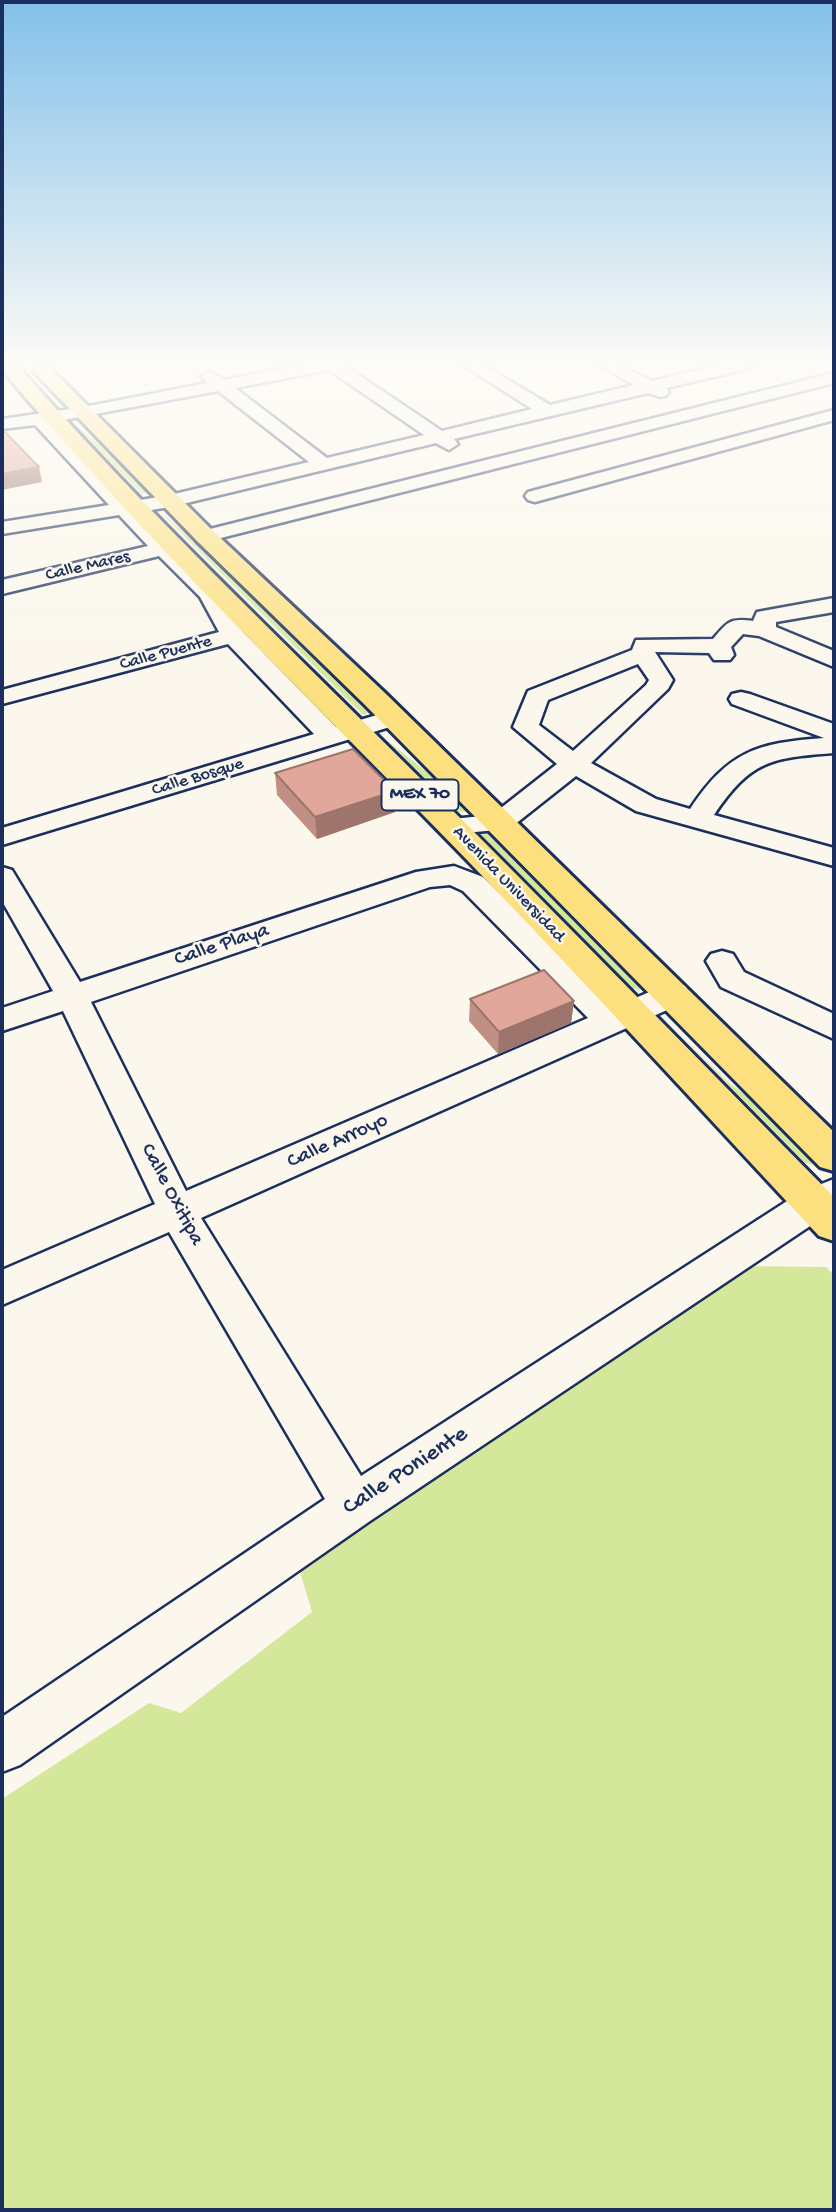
<!DOCTYPE html>
<html>
<head>
<meta charset="utf-8">
<style>
  body { margin:0 }
  #map { position:relative; width:836px; height:2212px; overflow:hidden; background:#fbf7ec; font-family:"Gochi Hand",sans-serif }
  canvas { display:block }
  .frame { position:absolute; inset:0; border:4px solid #1b2f5e; pointer-events:none }
</style>
</head>
<body>
<div id="map">
<canvas width="836" height="2212"></canvas>
<div class="frame"></div>
</div>
<script>
const ctx = document.querySelector('canvas').getContext('2d');
ctx.lineJoin = 'round';
function paint(path, color) { ctx.fillStyle = color; ctx.fill(path, 'evenodd'); }
function strokePath(path, color, width, dash) { ctx.strokeStyle = color; ctx.lineWidth = width; ctx.lineCap = dash ? 'butt' : 'round'; ctx.setLineDash(dash || []); ctx.stroke(path); }
function label(font, color, halo, rows, align = 'center') {
  ctx.font = font + ' "Gochi Hand",sans-serif'; ctx.lineWidth = 5; ctx.setLineDash([]); ctx.textBaseline = 'middle'; ctx.strokeStyle = halo; ctx.fillStyle = color; for (const [text, x, y, turn = 0] of rows) {
    ctx.save(); ctx.translate(x, y); ctx.rotate((+turn || 0) * Math.PI / 180); ctx.textAlign = isNaN(turn) ? turn : align; if (halo) ctx.strokeText(text, 0, 0); ctx.fillText(text, 0, 0); ctx.restore();
  }
}
const green = new Path2D(`
  M70,421L106,449L149,493L142,494Z
  M161,513L211,552L369,713L363,715Z
  M388,741L454,794L467,808L465,812L456,811Z
  M482,830L489,831L643,987L639,990L632,988L479,833Z
  M679,1034L729,1083L779,1120L818,1161L815,1164L805,1163Z
  M744,1266L826,1267L834,1275V2210H2V1799L149,1703L181,1713L312,1612L298,1565L619,1354Z`);
const minor = new Path2D(`
  M301,365H344L442,431L532,409L463,365H483L550,405L634,385L599,365H620L652,381L721,365H750L748,369L666,388L669,392L666,396L660,397L648,393L454,439L458,444L449,450L436,443L170,507L139,512L168,541L182,542L186,546L178,552L217,589L243,632L336,727L394,710L403,713L407,718L403,723L2,845V828L314,734L228,644L2,704V690L219,632L200,597L159,556L2,594V580L148,546L119,515L2,534V522L109,505L35,425L2,429V419L84,407L207,383L201,376L209,371L224,380ZM329,370L424,435L327,458L235,388ZM218,391L309,462L170,495L129,502L53,422Z
  M834,373V383L205,542L198,540L195,536L198,532Z
  M834,410V420L535,502L528,500L525,496L528,492Z
  M834,598V612L776,622V627L834,651V667L759,636L743,634L731,647L734,655L730,660H714L709,653L655,652L673,680L668,689L591,763L656,799L690,809C729,751 756,743 824,738L732,704L729,699L732,694L741,692L750,694L834,724V753C771,758 751,760 714,815L834,848V866L636,811L576,776L509,829L452,834L442,832L438,826L442,820L492,815L557,764L513,727L528,691L632,650L636,640L713,639C728,622 729,618 753,621L757,612ZM638,664L649,680L646,685L573,751L539,725L548,700Z
  M454,866L483,877L615,1007L663,986L674,983L685,986L690,994L685,1002L201,1218L361,1476L801,1192L834,1179V1210L370,1521L20,1765L2,1772V1717L325,1499L169,1232L2,1305V1270L155,1204L63,1011L2,1031V1008L53,991L2,901V867L12,870L80,982L416,872ZM450,885L463,891L588,1018L186,1191L91,1002L430,887Z
  M722,951L733,954L744,972L834,1014V1039L721,987L706,961L711,954Z`);
const major = new Path2D(`
  M2,365H17C143,509 283,641 418,776C558,915 696,1057 834,1197V1241L819,1236C702,1111 587,984 467,860C311,699 147,542 2,370Z
  M43,365L49,367L213,531L385,693L834,1132V1171L820,1167L365,705L197,541L37,375L34,371L37,367Z`);
const wall = new Path2D(`
  M275,773L395,812L317,839L277,795Z
  M470,999L574,1001L571,1023L498,1054L469,1021Z`);
const shadedWall = new Path2D(`
  M39,467L42,482L2,490V474Z
  M395,791V812L317,839L315,817Z
  M574,1001L571,1023L498,1054L499,1032Z`);
const building = new Path2D(`
  M2,429L39,467L2,474Z
  M353,749L395,791L315,817L275,773Z
  M544,970L574,1001L499,1032L470,999Z`);
const farStreetnames = [
  ["Calle Mares",88,567,-13],
  ["Calle Puente",166,654,-15],
  ["Calle Bosque",198,778,-17],
  ["Avenida Universidad",508,885,46]
];
const shields = [
  [420,795,77]
];
const shieldNames = [
  ["MEX 70",420,795]
];
const streetNames = [
  ["Calle Playa",222,946,-18],
  ["Calle Arroyo",338,1142,-24],
  ["Calle Oxitipa",171,1195,62]
];
const nearStreetnames = [
  ["Calle Poniente",406,1472,-33]
];
paint(green, '#d5e79b');
strokePath(minor, '#1b2f5e', 5);
strokePath(major, '#1b2f5e', 6);
paint(minor, '#fbf7ec');
paint(major, '#fce080');
paint(wall, '#c19084');
paint(shadedWall, '#9d756c');
paint(building, '#e0a79a');
strokePath(building, '#9d756c', 2);
const sky = ctx.createLinearGradient(0, 0, 0, 675);
sky.addColorStop(0, '#83c0ea');
sky.addColorStop(0.54, '#fdfbf6');
sky.addColorStop(1, '#fdfbf600');
ctx.fillStyle = sky;
ctx.fillRect(0, 0, 836, 675);
label('18px', '#1b2f5e', '#fbf7ec', farStreetnames);
for (const [x, y, w] of shields) { const box = new Path2D(); box.roundRect(x - w / 2, y - 15.5, w, 31, 5); ctx.fillStyle = '#fbf7ec'; ctx.fill(box); strokePath(box, '#1b2f5e', 2); }
label('bold 19px', '#1b2f5e', null, shieldNames);
label('21px', '#1b2f5e', '#fbf7ec', streetNames);
label('24px', '#1b2f5e', '#fbf7ec', nearStreetnames);
</script>
</body>
</html>
